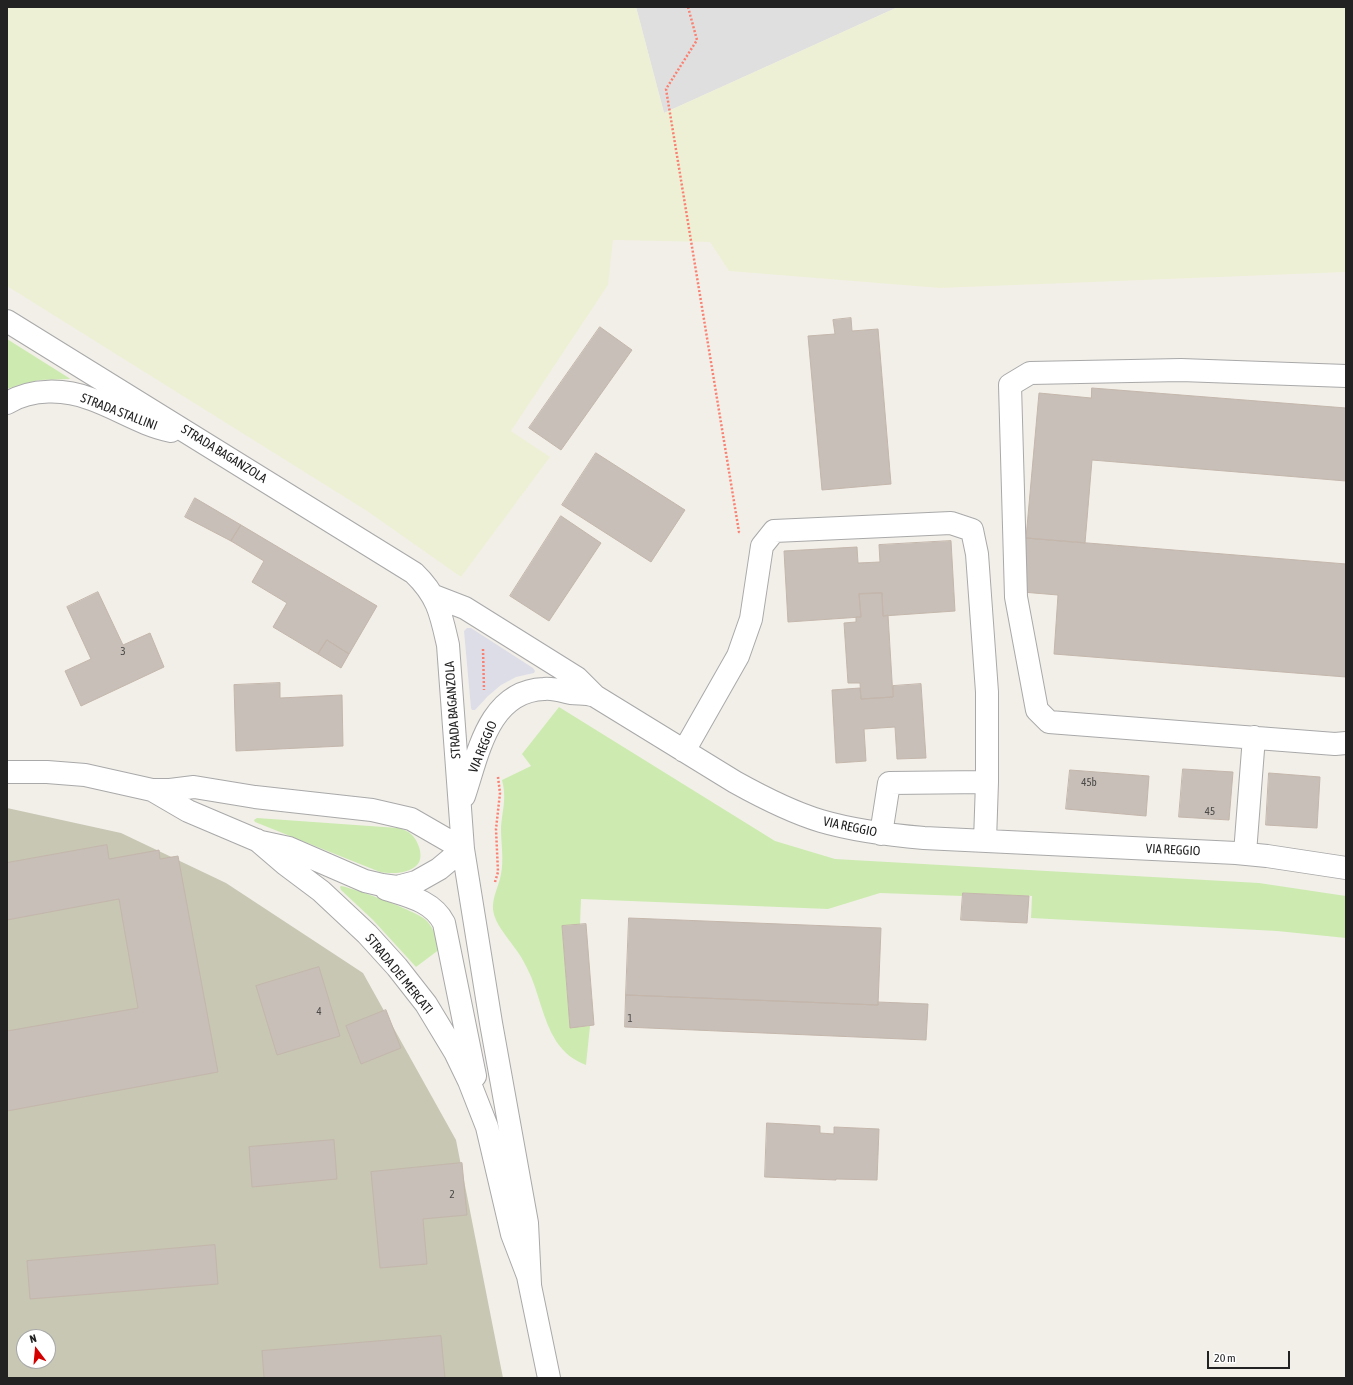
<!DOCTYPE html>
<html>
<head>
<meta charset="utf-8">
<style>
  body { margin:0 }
  #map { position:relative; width:1353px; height:1385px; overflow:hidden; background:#f2efe9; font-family:"Asap Condensed",sans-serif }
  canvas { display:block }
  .frame { position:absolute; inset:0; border:8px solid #222; pointer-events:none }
  .north { position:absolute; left:16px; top:1329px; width:40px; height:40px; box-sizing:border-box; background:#fff; border:1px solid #a7a7a7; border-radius:50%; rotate:344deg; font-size:11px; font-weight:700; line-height:16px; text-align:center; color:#222 }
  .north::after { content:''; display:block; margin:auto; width:14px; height:18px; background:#d40000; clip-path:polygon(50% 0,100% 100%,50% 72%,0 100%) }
  .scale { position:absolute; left:1207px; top:1351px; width:83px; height:18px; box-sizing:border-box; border:2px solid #222; border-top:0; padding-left:5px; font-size:12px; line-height:14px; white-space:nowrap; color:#222; -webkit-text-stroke:3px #fff; paint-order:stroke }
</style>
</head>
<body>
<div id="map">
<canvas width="1353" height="1385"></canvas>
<div class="frame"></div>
<div class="north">N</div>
<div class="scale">20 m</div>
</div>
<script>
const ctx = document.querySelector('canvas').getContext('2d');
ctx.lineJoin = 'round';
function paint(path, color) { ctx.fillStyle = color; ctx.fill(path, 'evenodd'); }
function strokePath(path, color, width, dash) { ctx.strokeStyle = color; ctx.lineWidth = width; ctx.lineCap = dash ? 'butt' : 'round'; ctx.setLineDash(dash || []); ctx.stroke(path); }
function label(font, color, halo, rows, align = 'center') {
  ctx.font = font + ' "Asap Condensed",sans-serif'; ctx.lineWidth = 3; ctx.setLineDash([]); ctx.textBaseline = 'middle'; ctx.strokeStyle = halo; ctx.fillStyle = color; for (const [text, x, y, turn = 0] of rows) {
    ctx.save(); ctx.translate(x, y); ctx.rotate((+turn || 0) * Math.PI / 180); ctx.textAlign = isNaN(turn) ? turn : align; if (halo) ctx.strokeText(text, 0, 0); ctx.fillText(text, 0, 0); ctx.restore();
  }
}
const residential = new Path2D(`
  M636,7H898L664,113Z`);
const construction = new Path2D(`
  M7,808L121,833L226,883L363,973L456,1140L503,1378H7ZM24,1337H48V1361H24Z`);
const farmland = new Path2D(`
  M7,7H636L664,113L898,7H1346V272L940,288L729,271L710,242L613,240L608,285L511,431L550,457L461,577L367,511L7,286Z`);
const grass = new Path2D(`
  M7,339L69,378L70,379L39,380L19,385L7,389Z
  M559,707L775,841L835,859L1259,883L1346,896V938L1277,931L1031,918L1032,896L963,893L962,896L880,893L828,909L581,899L580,925L562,926L570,1027L590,1026L586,1065C573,1060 564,1053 556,1041C542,1019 539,991 527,968C523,960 519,953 514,947C506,935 495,924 493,910C492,897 499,886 501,874C504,859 501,844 501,829C502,810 507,800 502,780L531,766L522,754Z
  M257,818L398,828C403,829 408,831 412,835C419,842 425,859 416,866C407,874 391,874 380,872L255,822L254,820Z
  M341,886C353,888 420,912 427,921C434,929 437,938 440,949L416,967L373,920L341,890L340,887Z`);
const plaza = new Path2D(`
  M467,628H471L533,668L535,671L534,673L516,677L501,685L488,696L475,710H472L471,708L464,631Z`);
const building = new Path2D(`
  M851,318L852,331L878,329L891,484L822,490L808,336L835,334L833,320Z
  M600,327L632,350L561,450L529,428Z
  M1092,388L1346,408V481L1092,460L1085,543L1026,538L1039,393L1091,398Z
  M596,453L685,510L651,562L562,505Z
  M195,498L241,525L231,541L185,517Z
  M561,516L601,543L549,621L510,596Z
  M241,525L377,606L349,654L327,640L318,654L273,627L287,603L252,582L264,561L231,541Z
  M1026,538L1346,564V677L1054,654L1058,595L1022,592Z
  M951,541L955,611L883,616L882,593L859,594L861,617L788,622L784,551L857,547L858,563L880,562L879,545Z
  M98,592L123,645L150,633L164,667L81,706L65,671L91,659L67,607Z
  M882,593L883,616L888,615L893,697L861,699L860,683H848L844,623L856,622V617H861L859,594Z
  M327,640L349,654L341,668L318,654Z
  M280,683V698L342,695L343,746L236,751L234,685Z
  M921,684L926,758L897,759L895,727L864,729L866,761L836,763L832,690L860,688L861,699L893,697V686Z
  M1183,769L1233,772L1229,820L1179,817Z
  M1070,770L1149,776L1146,816L1066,809Z
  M1269,773L1320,777L1317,828L1266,825Z
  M107,845L109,859L159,850L160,859L178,856L218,1072L7,1111V1031L138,1008L119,899L7,920V863Z
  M963,893L1029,896L1027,923L961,920Z
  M629,918L881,928L878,1005L626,995Z
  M586,924L594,1025L570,1028L562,926Z
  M319,967L340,1036L277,1055L256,986Z
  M626,995L878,1005V1002L928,1004L926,1040L625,1027Z
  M386,1010L401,1048L361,1064L346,1026Z
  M767,1123L820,1126V1133L834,1134V1127L879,1129L877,1180L836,1179V1180L765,1177Z
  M334,1140L337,1179L252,1187L249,1147Z
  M462,1163L467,1215L423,1219L427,1264L380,1268L371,1172Z
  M215,1245L218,1284L30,1299L27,1261Z
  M441,1336L445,1378H264L262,1351Z`);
const path = new Path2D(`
  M688,7L697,40L666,89L739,532L741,533
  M483,649L484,690
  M495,882L498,872L496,829L500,793L498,777`);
const minor = new Path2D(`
  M7,321L414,573C438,596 441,614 448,645L463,849L491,1023L527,1223L530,1284
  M1346,376L1181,370L1030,373L1010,385L1016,597L1037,710L1049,722L1335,744L1346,743
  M7,403C32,388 65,389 91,399C119,409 142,425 171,431
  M434,596L465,608L577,678L595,696
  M684,751L738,656L751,619L762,546L774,531L951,523L972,530L977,554L987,692V782L985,841
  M7,772H47L85,775L152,790H170L194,787L255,797L372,810L411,819L463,849
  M152,790L188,811L261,842L289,848L365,881L382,885L397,887L416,882L439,869L463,849
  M464,796C478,755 488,691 544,689C553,688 562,691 571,693C580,694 587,693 595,696L735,782C762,797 791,812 821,821C855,831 889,835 924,838L1236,853L1267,856L1346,868
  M881,834L889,783L987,782
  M257,840L285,864L321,891L367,934L397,967L426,1004L455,1052L469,1081L487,1127L512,1234L528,1276L549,1378
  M1245,853L1254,737
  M386,889C408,896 433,901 444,923L475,1076`);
const numberNames = [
  ["3",123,652],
  ["45b",1089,783],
  ["45",1210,812],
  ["4",319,1012],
  ["1",630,1019],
  ["2",452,1195]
];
const streetNames = [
  ["STRADA STALLINI",119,412,21],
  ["STRADA BAGANZOLA",224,454,32],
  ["STRADA BAGANZOLA",453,710,-94],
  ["VIA REGGIO",483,747,-68],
  ["VIA REGGIO",850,827,12],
  ["VIA REGGIO",1173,850,3],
  ["STRADA DEI MERCATI",399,974,51]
];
paint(residential, '#e0dfdf');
paint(construction, '#c7c7b4');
paint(farmland, '#eef0d5');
paint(grass, '#cdebb0');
paint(plaza, '#dddde8');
paint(building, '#c7bfb8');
strokePath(building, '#c4b6ab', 1);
strokePath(minor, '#a9a9a9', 24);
strokePath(path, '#fa8072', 2.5, [2, 2]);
strokePath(minor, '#fff', 22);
label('11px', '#4b4948', null, numberNames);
label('13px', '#222', '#fff', streetNames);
</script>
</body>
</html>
